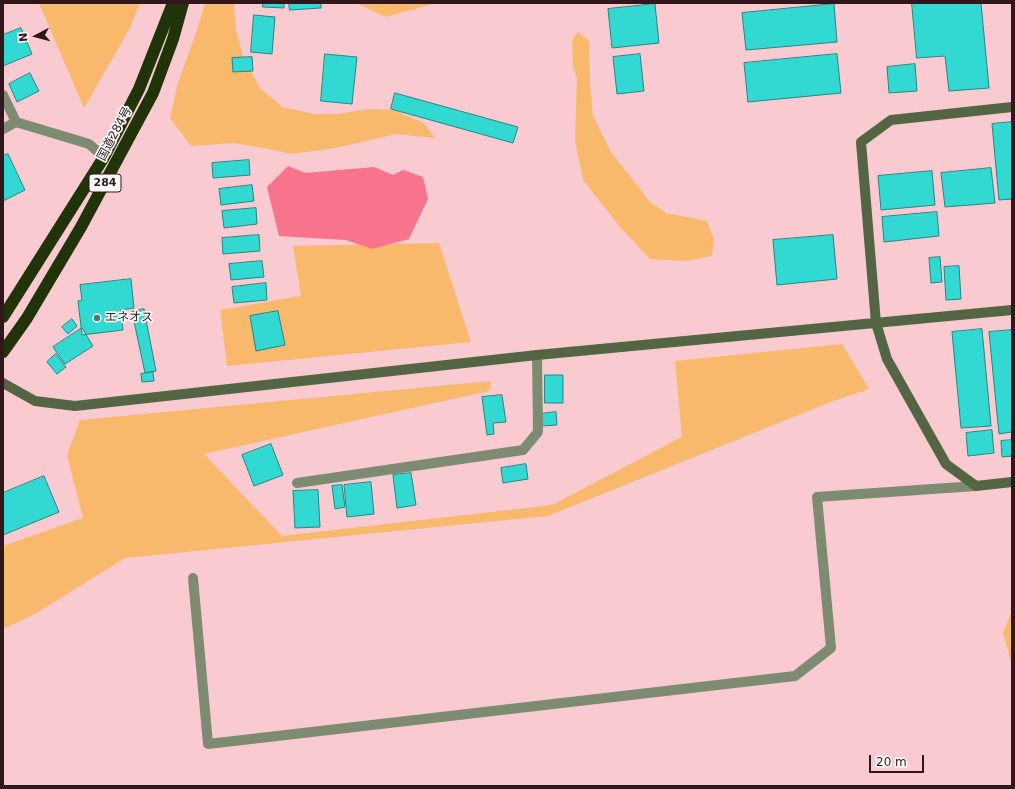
<!DOCTYPE html>
<html>
<head>
<meta charset="utf-8">
<style>
  body { margin:0 }
  #map { position:relative; width:1015px; height:789px; overflow:hidden; background:#f9cbd1; font-family:"DejaVu Sans",sans-serif }
  canvas { display:block }
  .frame { position:absolute; inset:0; border:4px solid #31161b; pointer-events:none }
  .north { position:absolute; left:16px; top:16px; width:40px; height:40px; -webkit-text-stroke:3px #fafafa; paint-order:stroke; rotate:264deg; font-size:11px; font-weight:700; line-height:16px; text-align:center; color:#31161b }
  .north::after { content:''; display:block; margin:auto; width:14px; height:18px; background:#31161b; clip-path:polygon(50% 0,100% 100%,50% 72%,0 100%) }
  .scale { position:absolute; left:869px; top:755px; width:55px; height:18px; box-sizing:border-box; border:2px solid #31161b; border-top:0; padding-left:5px; font-size:12px; line-height:14px; white-space:nowrap; color:#31161b; -webkit-text-stroke:3px #fafafa; paint-order:stroke }
</style>
</head>
<body>
<div id="map">
<canvas width="1015" height="789"></canvas>
<div class="frame"></div>
<div class="north">N</div>
<div class="scale">20 m</div>
</div>
<script>
const ctx = document.querySelector('canvas').getContext('2d');
ctx.lineJoin = 'round';
function paint(path, color) { ctx.fillStyle = color; ctx.fill(path, 'evenodd'); }
function strokePath(path, color, width, dash) { ctx.strokeStyle = color; ctx.lineWidth = width; ctx.lineCap = dash ? 'butt' : 'round'; ctx.setLineDash(dash || []); ctx.stroke(path); }
function label(font, color, halo, rows, align = 'center') {
  ctx.font = font + ' "DejaVu Sans","Noto Sans JP",sans-serif'; ctx.lineWidth = 3.5; ctx.setLineDash([]); ctx.textBaseline = 'middle'; ctx.strokeStyle = halo; ctx.fillStyle = color; for (const [text, x, y, turn = 0] of rows) {
    ctx.save(); ctx.translate(x, y); ctx.rotate((+turn || 0) * Math.PI / 180); ctx.textAlign = isNaN(turn) ? turn : align; if (halo) ctx.strokeText(text, 0, 0); ctx.fillText(text, 0, 0); ctx.restore();
  }
}
const green = new Path2D(`
  M39,3H140L130,28L84,108Z
  M205,3H234L236,30L243,57L260,88L282,107L314,114H337L369,109L393,110L424,123L435,138L396,134L336,148L291,154L269,149L234,143L191,146L170,118L178,83L196,33Z
  M356,3H435L386,17Z
  M578,32L589,41L590,85L593,116L611,152L650,202L666,213L707,221L714,239L712,256L685,261L650,259L620,227L583,180L575,140L577,77L573,68L572,40Z
  M439,243L471,342L227,366L220,310L301,296L293,246Z
  M842,344L869,389L833,401L548,516L125,558L35,614L3,629V546L83,518L67,455L80,420L491,381L489,391L204,454L282,536L552,505L682,437L675,361Z
  M1011,613L1012,614V665L1003,633Z`);
const water = new Path2D(`
  M288,166L305,173L374,167L393,175L403,170L423,177L428,199L409,239L372,249L346,240L279,236L267,187Z`);
const building = new Path2D(`
  M263,3H284V8L263,7Z
  M289,3H321V8L290,10Z
  M912,3H981L989,88L949,91L945,56L917,58Z
  M655,4L659,43L612,48L608,9Z
  M834,4L837,42L746,50L742,13Z
  M254,15L275,17L272,54L251,52Z
  M21,28L32,54L3,66V35Z
  M325,54L357,57L352,104L321,101Z
  M640,54L644,91L617,94L613,57Z
  M837,54L841,93L748,102L744,63Z
  M252,57L253,71L233,72L232,58Z
  M915,64L917,91L889,93L887,67Z
  M30,73L39,91L17,102L9,84Z
  M395,93L518,127L513,143L391,109Z
  M1012,122V199L999,200L992,124Z
  M8,154L25,190L3,201V156Z
  M249,160L250,175L213,178L212,163Z
  M991,168L995,203L945,207L941,173Z
  M932,171L935,205L881,210L878,176Z
  M252,185L254,201L221,205L219,189Z
  M256,208L257,224L224,228L222,211Z
  M937,212L939,236L884,242L882,217Z
  M259,235L260,251L223,254L222,238Z
  M833,235L837,279L777,285L773,240Z
  M940,257L942,282L931,283L929,258Z
  M262,261L264,277L231,280L229,264Z
  M959,266L961,299L946,300L944,267Z
  M131,279L134,308L121,310L123,330L82,335L78,301L82,300L80,285Z
  M266,283L267,300L234,303L232,287Z
  M144,309L156,371L145,373L132,312Z
  M278,311L285,345L256,351L250,316Z
  M72,319L77,326L68,334L62,327Z
  M82,328L93,346L65,364L53,347Z
  M982,329L991,426L961,428L952,332Z
  M1012,330V432L999,434L989,332Z
  M56,354L66,367L57,374L47,362Z
  M153,372L154,381L142,382L141,374Z
  M545,375H563V403H545Z
  M502,395L506,422L493,423L494,434L487,435L482,397Z
  M556,412L557,425L542,426L540,414Z
  M992,430L994,453L968,456L966,433Z
  M1012,440V456L1002,457L1001,441Z
  M271,444L283,475L254,486L242,455Z
  M526,464L528,479L503,483L501,468Z
  M411,473L416,505L397,508L393,475Z
  M44,476L59,512L3,535V493Z
  M371,482L374,514L347,517L344,485Z
  M342,485L345,507L335,509L332,486Z
  M318,490L320,527L295,528L293,491Z`);
const lane = new Path2D(`
  M193,578L208,744L795,676L831,648L817,497L976,486`);
const street = new Path2D(`
  M3,95L16,122
  M3,129L16,122L89,144L104,157
  M297,483L523,450L538,432L537,355`);
const secondary = new Path2D(`
  M1012,107L891,120L861,142L876,323L887,359L946,464L976,486L1012,482
  M3,383L35,401L75,406L537,355L1012,310`);
const highway = new Path2D(`
  M3,317L104,157L139,89L173,3
  M3,352L27,318L81,227L153,93L173,39L183,3`);
const markers = [
  [97,318,4,"#39817d"]
];
const shields = [
  [105,183,32]
];
const shieldNames = [
  ["284",105,183]
];
const streetNames = [
  ["国道284号",115,134,-62]
];
const poiNames = [
  ["エネオス",105,318]
];
paint(green, '#f8b96c');
paint(water, '#f8748d');
paint(building, '#32d9d2');
strokePath(building, '#268581', 1);
strokePath(lane, '#7e8b73', 10);
strokePath(street, '#7e8b73', 10);
strokePath(secondary, '#536542', 10);
strokePath(highway, '#203309', 12);
for (const [x, y, r, color] of markers) { const dot = new Path2D(); dot.arc(x, y, r, 0, 2 * Math.PI); ctx.fillStyle = color; ctx.fill(dot); strokePath(dot, '#fafafa', 1.5); }
for (const [x, y, w] of shields) { const box = new Path2D(); box.roundRect(x - w / 2, y - 9, w, 18, 3); ctx.fillStyle = '#fafafa'; ctx.fill(box); strokePath(box, '#31161b', 1); }
label('bold 11px', '#31161b', null, shieldNames);
label('12px', '#31161b', '#fafafa', streetNames);
label('12px', '#31161b', '#fafafa', poiNames, 'left');
</script>
</body>
</html>
